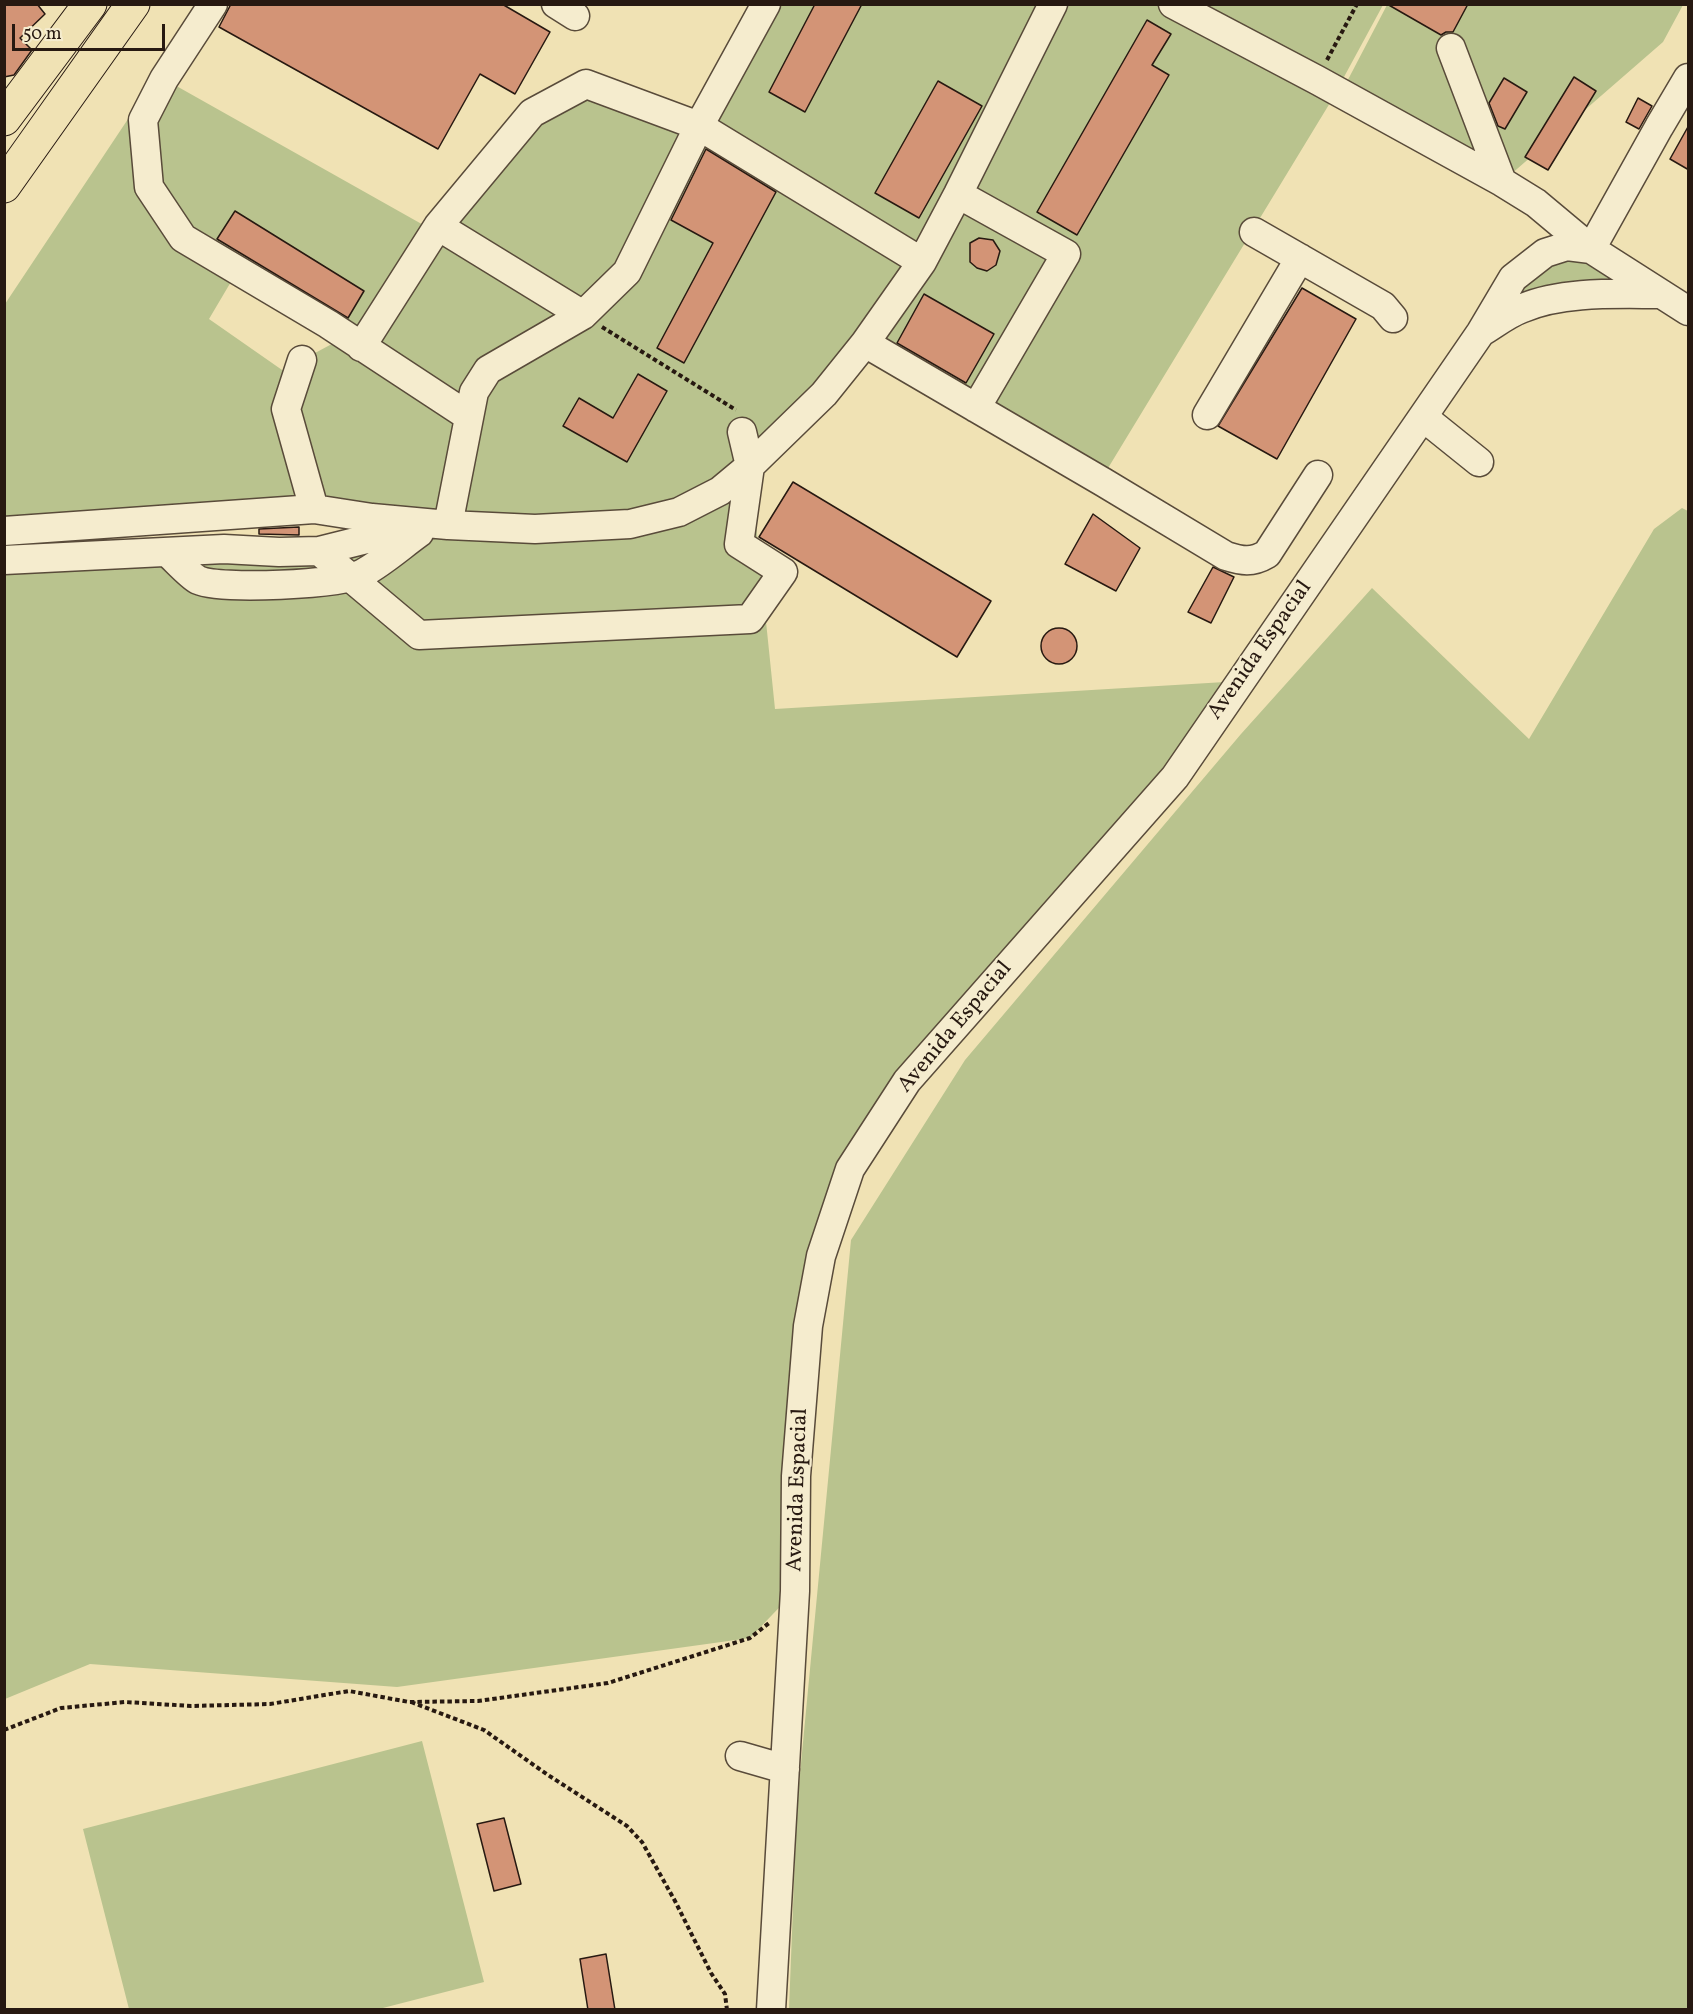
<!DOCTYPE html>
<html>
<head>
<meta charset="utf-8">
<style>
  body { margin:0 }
  #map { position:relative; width:1693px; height:2014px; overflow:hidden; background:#f0e2b4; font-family:Vollkorn,serif }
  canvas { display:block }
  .frame { position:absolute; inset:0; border:6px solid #271911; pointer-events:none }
  .scale { position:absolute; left:12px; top:24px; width:153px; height:27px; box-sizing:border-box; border:3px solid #271911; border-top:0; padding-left:8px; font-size:18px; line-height:21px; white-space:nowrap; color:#271911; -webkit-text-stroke:4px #f5ecce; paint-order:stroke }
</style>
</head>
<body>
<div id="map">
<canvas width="1693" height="2014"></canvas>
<div class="frame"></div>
<div class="scale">50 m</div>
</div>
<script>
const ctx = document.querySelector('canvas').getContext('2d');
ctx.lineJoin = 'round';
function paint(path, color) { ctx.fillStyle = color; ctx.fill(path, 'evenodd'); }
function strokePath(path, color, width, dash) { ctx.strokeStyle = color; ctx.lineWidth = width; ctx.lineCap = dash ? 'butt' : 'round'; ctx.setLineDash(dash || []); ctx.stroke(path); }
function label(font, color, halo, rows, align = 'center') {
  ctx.font = font + ' Vollkorn,serif'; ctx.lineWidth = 4.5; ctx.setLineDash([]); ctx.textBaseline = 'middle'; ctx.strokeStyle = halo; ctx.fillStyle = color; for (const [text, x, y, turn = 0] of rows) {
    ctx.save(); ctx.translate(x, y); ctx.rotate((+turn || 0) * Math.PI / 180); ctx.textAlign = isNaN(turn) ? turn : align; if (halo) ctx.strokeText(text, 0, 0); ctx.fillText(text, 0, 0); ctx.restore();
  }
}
const green = new Path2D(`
  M770,5H1056L921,261L750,466L775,709L1225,682L1196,721L1175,777L907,1081L821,1256L795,1591L750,1638L397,1687L90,1664L5,1699V561L422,530L314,509L5,529V304L132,113L164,79L562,303L438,226L532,113L586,84L705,124ZM235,275L343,338L302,360L295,379L209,319Z
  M1062,5H1168L1336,93L1102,478L868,342Z
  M1190,5H1383L1338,88Z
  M1387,5H1683L1663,42L1502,182L1341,93Z
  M1576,253L1624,278L1501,312L1547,262Z
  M1682,508L1688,511V2009H789L797,1805L851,1240L965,1060L1241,734L1372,588L1529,739L1654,529Z
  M422,1741L484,1982L379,2009H129L83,1829Z`);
const building = new Path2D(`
  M4,4H37L45,14L20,38L32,50L14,75L4,77Z
  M231,4H502L550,32L515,94L480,74L438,149L219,27Z
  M815,4H862L805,112L769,92Z
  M1387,4H1468L1453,32H1446L1441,35Z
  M1147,20L1171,34L1152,65L1169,75L1077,235L1037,212Z
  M1574,77L1596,91L1548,170L1525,157Z
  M1504,78L1527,92L1505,129L1498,126L1489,103Z
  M938,81L982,106L919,218L875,193Z
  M1638,98L1652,106L1639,129L1626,122Z
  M1689,125V170L1670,159Z
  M706,149L776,192L684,363L657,348L713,243L671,220Z
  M235,211L364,291L348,318L217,239Z
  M979,238L993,240L1000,251L996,265L987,271L977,268L970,262V243Z
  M1302,288L1356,319L1277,459L1218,426Z
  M924,294L994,334L966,383L897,343Z
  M638,374L667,391L627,462L563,426L579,398L613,418Z
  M793,482L991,601L957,657L759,537Z
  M1093,514L1140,548L1116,591L1065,564Z
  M299,527V535L259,534V529Z
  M1213,567L1234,577L1211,623L1188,612Z
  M1041 646a18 18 0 1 1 36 0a18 18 0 1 1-36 0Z
  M504,1818L521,1884L494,1891L477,1824Z
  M606,1954L615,2010H588L580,1959Z`);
const path = new Path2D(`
  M1327,60L1357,4
  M602,327L736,410
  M411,1702L484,1730L548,1775L627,1826L642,1842L675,1901L711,1973L725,1994L727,2010
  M4,1730L61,1708L125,1702L191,1706L270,1704L349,1691L409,1702L478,1701L608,1683L750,1638L769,1623`);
const minor = new Path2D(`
  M213,4L164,79L143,120L149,187L183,238L328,324L468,416
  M556,4L575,16
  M1173,4L1317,80L1502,182L1536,203L1591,249L1688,311
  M1451,48L1502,182
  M958,194L1066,254L976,408
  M438,226L583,315
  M1254,232L1383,306L1393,318
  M1591,249L1659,127L1688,78
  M1483,331C1496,323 1509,313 1523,308C1563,291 1617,294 1660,294
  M865,343L1103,482L1226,556C1242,561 1252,563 1267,554L1318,475
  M361,347L438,226L532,113L586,84L699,126L922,262
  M302,360L286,409L314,509
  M1207,415L1300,258
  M1423,417L1479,462
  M448,525L474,392L488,370L583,315L627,272L699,126L766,4
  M4,531L314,509L372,518L448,525L535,529L630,524L679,512L720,491L750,466L824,394L865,343L922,262L958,194L1053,4
  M319,551L419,635L750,619L783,572L739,544L750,466L742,432
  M167,552C175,559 189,575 198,580C220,590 341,585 363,573C382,563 401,546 419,533
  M4,560L224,549L279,552L319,551L379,536L411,532
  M740,1756L785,1769
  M771,2010L795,1591L796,1476L808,1326L821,1256L850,1169L907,1081L1175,777L1481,332L1513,278L1545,253L1567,246L1591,249`);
const major = new Path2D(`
  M4,119L90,4
  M4,186L133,4`);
const streetNames = [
  ["Avenida Espacial",1261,651,-55],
  ["Avenida Espacial",956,1028,-50],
  ["Avenida Espacial",799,1490,-88]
];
paint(green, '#b9c38e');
paint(building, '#d39476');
strokePath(building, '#271911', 1.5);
strokePath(minor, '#594b3a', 31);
strokePath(major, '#271911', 35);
strokePath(path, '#271911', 4, [4.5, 3]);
strokePath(minor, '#f5ecce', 28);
strokePath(major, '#f0e2b4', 33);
label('22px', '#271911', '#f5ecce', streetNames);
</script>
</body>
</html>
